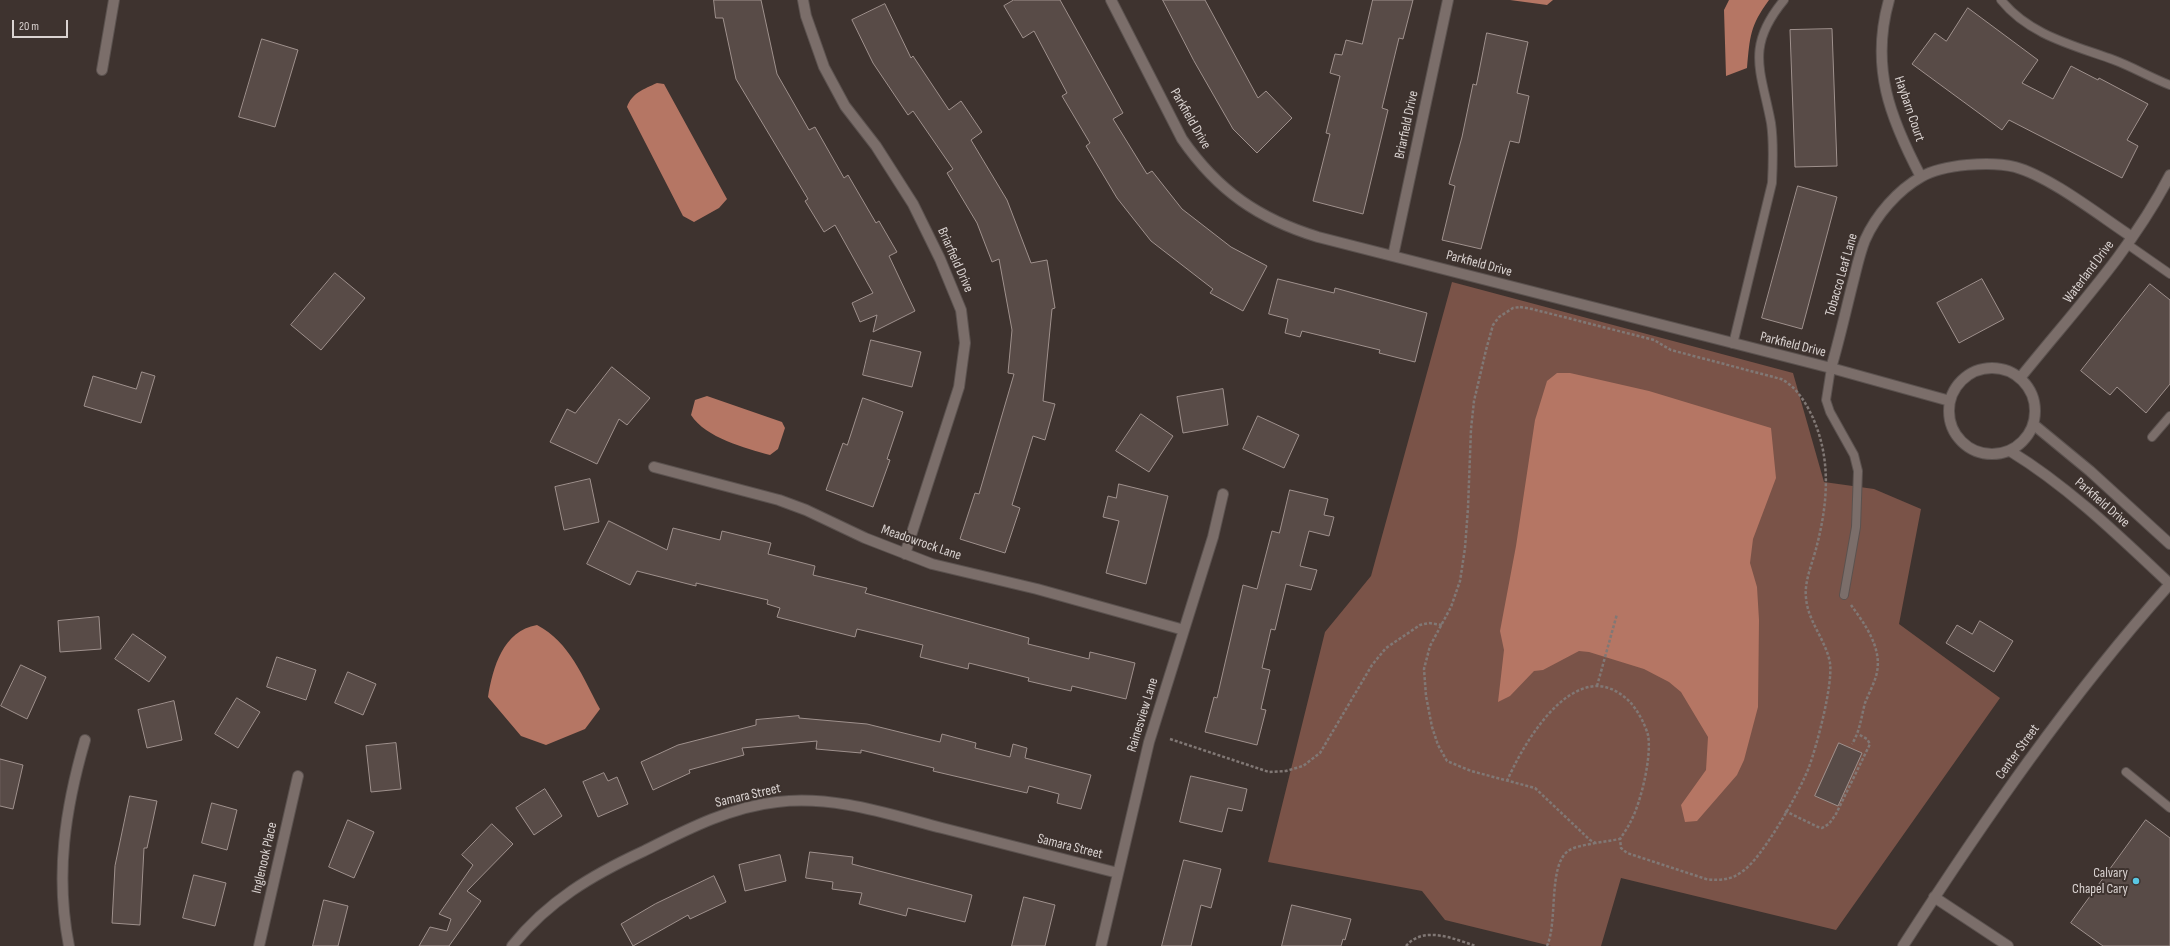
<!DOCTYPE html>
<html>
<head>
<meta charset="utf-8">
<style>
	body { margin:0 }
	#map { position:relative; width:2170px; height:946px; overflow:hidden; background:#3e332f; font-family:"Sofia Sans Condensed",sans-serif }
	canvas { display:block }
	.scale { position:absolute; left:12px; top:20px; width:56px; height:18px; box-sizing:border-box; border:2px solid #dad3d1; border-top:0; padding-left:5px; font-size:12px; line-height:14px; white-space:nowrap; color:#dad3d1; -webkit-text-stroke:3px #3e332f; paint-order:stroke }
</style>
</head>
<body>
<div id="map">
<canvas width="2170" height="946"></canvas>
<div class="scale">20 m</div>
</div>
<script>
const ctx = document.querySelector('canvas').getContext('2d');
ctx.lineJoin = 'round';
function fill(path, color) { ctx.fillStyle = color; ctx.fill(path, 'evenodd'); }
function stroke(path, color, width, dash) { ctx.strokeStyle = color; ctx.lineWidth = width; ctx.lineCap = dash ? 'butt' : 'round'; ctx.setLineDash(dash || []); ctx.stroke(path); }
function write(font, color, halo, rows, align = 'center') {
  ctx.font = font + ' "Sofia Sans Condensed",sans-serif'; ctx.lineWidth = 4; ctx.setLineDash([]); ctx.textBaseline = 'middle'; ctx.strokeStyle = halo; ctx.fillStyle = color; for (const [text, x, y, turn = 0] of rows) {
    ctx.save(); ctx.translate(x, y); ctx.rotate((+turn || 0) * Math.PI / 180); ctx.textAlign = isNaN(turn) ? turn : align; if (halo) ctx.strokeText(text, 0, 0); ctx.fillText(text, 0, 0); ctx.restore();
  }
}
fill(new Path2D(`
	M 1452,282 L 1793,373 L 1824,482 L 1874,489 L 1921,509 L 1899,624 L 2000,698 L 1836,930 L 1621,878 L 1601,946 L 1551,946 L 1445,920 L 1422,891 L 1268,862 L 1325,632 L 1371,576 Z`), '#7a5348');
fill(new Path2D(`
	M 1510,0 L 1553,0 L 1547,5 Z
	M 1729,0 L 1769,0 C 1750,26 1750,36 1747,68 L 1726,76 L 1724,10 Z
	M 657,83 L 664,84 L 727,199 L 719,208 L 694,222 L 683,216 L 627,107 C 632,93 644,89 657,83 Z
	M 1557,373 L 1570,373 L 1649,391 L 1771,428 L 1776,478 L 1753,539 L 1750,563 L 1757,587 L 1759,620 L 1758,707 L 1744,760 L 1737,775 L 1697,821 L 1685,822 L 1681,805 L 1706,770 L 1708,737 L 1681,692 L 1669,682 L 1644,669 L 1589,652 L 1579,651 L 1543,670 L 1534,671 L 1510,696 L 1498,702 L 1504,650 L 1500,631 L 1516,546 L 1535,420 L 1547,381 Z
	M 707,396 L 782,422 L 785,428 L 778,449 L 770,455 C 745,448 706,438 691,415 L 695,400 Z
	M 537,625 C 570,642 583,678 600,709 L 585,729 L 546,745 L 521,736 L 488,697 C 493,667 503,631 537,625 Z`), '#b57664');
const building = new Path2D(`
	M 714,0 L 761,0 L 777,74 L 809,130 L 815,127 L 844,178 L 848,175 L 876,223 L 879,221 L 897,252 L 889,256 L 915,311 L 873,332 L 877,315 L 860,322 L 852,303 L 873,293 L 835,225 L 824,232 L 805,201 L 808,199 L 736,79 L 723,18 L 716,18 Z
	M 1014,0 L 1060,0 L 1123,113 L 1113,119 L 1147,174 L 1152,171 L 1182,209 L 1231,247 L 1267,266 L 1243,311 L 1210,293 L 1213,289 L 1151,241 L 1117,198 L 1086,146 L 1090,143 L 1062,96 L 1067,93 L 1034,31 L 1023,38 L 1004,6 Z
	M 1163,0 L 1205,0 L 1258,98 L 1266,91 L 1292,118 L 1257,153 L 1233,129 L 1194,61 Z
	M 1373,0 L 1413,0 L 1403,39 L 1399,38 L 1382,108 L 1388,110 L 1363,214 L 1313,201 L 1330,134 L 1326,133 L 1340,76 L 1330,73 L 1335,54 L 1342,55 L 1346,40 L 1362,44 Z
	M 885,4 L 911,58 L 913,56 L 949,110 L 961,101 L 982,132 L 971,140 L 1007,200 L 1031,263 L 1047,260 L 1055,308 L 1052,309 L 1043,401 L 1055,404 L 1045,440 L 1033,436 L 1012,505 L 1020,508 L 1005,553 L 960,539 L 975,493 L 979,494 L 1014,374 L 1008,373 L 1012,330 L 999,259 L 992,262 L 977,223 L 947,173 L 953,169 L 913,111 L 908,115 L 873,63 L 852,20 Z
	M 1968,8 L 2038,60 L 2022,83 L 2053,99 L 2071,66 L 2098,80 L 2099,78 L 2148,104 L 2127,140 L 2138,146 L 2122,178 L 2009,120 L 2002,130 L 1912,64 L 1935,33 L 1946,41 Z
	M 1832,29 L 1837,166 L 1795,167 L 1790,30 Z
	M 1487,33 L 1528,42 L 1517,93 L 1529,96 L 1519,143 L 1510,141 L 1481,249 L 1442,240 L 1455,186 L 1449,184 L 1462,137 L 1473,84 L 1476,85 Z
	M 262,39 L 298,50 L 275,127 L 239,117 Z
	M 1798,186 L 1837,197 L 1802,329 L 1762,318 Z
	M 335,273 L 365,298 L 321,350 L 291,325 Z
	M 1278,279 L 1334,293 L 1335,288 L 1427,313 L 1415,362 L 1379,353 L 1380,350 L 1302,331 L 1300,337 L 1285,333 L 1288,319 L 1269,314 Z
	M 1982,279 L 2004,319 L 1959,343 L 1937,303 Z
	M 2150,284 L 2170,300 L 2170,384 L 2146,413 L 2117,387 L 2110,395 L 2081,371 Z
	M 871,340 L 921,352 L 912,387 L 863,375 Z
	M 612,367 L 650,398 L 627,425 L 619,419 L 597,464 L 550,442 L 567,409 L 575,413 Z
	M 142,372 L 155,376 L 141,423 L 84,406 L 93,376 L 136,389 Z
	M 1223,389 L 1228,425 L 1183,433 L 1177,397 Z
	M 863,398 L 903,412 L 887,459 L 890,460 L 873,507 L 826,490 L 843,443 L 847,445 Z
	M 1141,414 L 1173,436 L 1149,472 L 1116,451 Z
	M 1258,416 L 1299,435 L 1284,468 L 1243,449 Z
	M 590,479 L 599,522 L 564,530 L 555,487 Z
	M 1119,484 L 1168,496 L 1146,584 L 1106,573 L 1119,521 L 1103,517 L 1108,496 L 1116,498 Z
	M 1290,490 L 1328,499 L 1324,515 L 1334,517 L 1329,536 L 1309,531 L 1300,566 L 1317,570 L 1311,590 L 1286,584 L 1275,630 L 1271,629 L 1262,668 L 1270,670 L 1261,709 L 1266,710 L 1257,745 L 1205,732 L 1214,697 L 1217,698 L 1243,585 L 1257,589 L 1272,531 L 1279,533 Z
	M 609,521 L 667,550 L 673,528 L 720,540 L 722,531 L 771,543 L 768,554 L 815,566 L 813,575 L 867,588 L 865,593 L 1029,638 L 1028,644 L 1089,659 L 1090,652 L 1135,663 L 1126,699 L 1072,686 L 1071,691 L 1028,681 L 1029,678 L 969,663 L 968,669 L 920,657 L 923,645 L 857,629 L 855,637 L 777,617 L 780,608 L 767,604 L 768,600 L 696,583 L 696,586 L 637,571 L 630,585 L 587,564 Z
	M 99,617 L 101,649 L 60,652 L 58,621 Z
	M 1980,621 L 2013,641 L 1994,672 L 1946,643 L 1957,625 L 1972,634 Z
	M 133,634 L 166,657 L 149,682 L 115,659 Z
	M 277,657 L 316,670 L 306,700 L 267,687 Z
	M 21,665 L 46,677 L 27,719 L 1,706 Z
	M 348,672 L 376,684 L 363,715 L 335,703 Z
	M 237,698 L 260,712 L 238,748 L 215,734 Z
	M 174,701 L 182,740 L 147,748 L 138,710 Z
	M 799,716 L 799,718 L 867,724 L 940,742 L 942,734 L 976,743 L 975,748 L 1010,757 L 1013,744 L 1027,748 L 1025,758 L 1091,775 L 1081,809 L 1057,803 L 1059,794 L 1029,786 L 1027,793 L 933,771 L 934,768 L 861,750 L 861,753 L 816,749 L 817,741 L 742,748 L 744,755 L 689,770 L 690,773 L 653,790 L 641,762 L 678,745 L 756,725 L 756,720 Z
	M 396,743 L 401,789 L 371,792 L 366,746 Z
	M 1839,743 L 1862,753 L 1838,806 L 1815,796 Z
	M 0,759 L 23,765 L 13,809 L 0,806 Z
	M 604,773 L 608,781 L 617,777 L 628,804 L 598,817 L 583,782 Z
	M 1191,776 L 1247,789 L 1242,811 L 1228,808 L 1222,832 L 1180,822 Z
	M 545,789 L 562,816 L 534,835 L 516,808 Z
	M 130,796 L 157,801 L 147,848 L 144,848 L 140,925 L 112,923 L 115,866 Z
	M 212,803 L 237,810 L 227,850 L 202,843 Z
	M 348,820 L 374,832 L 354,878 L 329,867 Z
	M 2146,820 L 2170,838 L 2170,946 L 2103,946 L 2071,923 Z
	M 492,824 L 513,844 L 467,891 L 481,901 L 449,946 L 419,946 L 430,927 L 447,931 L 451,919 L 439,914 L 473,865 L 462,855 Z
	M 810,852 L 853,857 L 852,864 L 972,895 L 965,922 L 908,908 L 906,916 L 859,904 L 862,893 L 832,889 L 833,882 L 806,878 Z
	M 780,855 L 786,881 L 745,891 L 739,865 Z
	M 1184,860 L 1221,869 L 1211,908 L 1201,905 L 1191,946 L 1162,946 Z
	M 194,875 L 226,883 L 215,926 L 183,918 Z
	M 714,876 L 726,902 L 690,919 L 688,915 L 633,946 L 621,924 L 655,904 Z
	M 1024,897 L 1055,905 L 1045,946 L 1012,946 Z
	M 324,900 L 348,906 L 338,946 L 313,946 Z
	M 1292,905 L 1351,919 L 1345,940 L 1343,939 L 1341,946 L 1282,946 Z`);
fill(building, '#584b47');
stroke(building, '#9f918d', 1);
const lane = new Path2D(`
	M 2001,0 C 2029,35 2073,45 2114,60 C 2133,67 2151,78 2170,85
	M 2127,244 L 2170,274
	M 1733,344 L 1772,183 C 1773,163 1774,143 1771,123 C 1761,70 1745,47 1784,0
	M 1831,368 L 1826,400 L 1830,412 L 1854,455 L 1858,471 L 1856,527 L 1844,595
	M 2152,437 L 2170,416
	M 2126,772 L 2170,808`);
const street = new Path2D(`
	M 803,0 L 806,16 L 824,67 L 845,106 L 876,146 L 913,204 L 940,259 L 961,310 L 965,343 L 959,387 L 905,554
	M 1111,0 L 1182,139 C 1218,191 1259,219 1318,237 L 1831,368 L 1950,401
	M 1889,0 C 1870,67 1890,118 1921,177
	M 102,70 L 114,0
	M 1393,256 L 1448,0
	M 1831,368 C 1839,341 1845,314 1852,286 C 1856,271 1859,255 1865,240 C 1876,215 1898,190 1921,177 C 1943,164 1991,161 2015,167 C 2051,177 2100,216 2132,237
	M1949 411a43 43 0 1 1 86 0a43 43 0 1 1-86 0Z
	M 2020,378 C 2073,312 2131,251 2170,175
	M 2033,424 L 2090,471 L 2170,544
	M 2010,451 C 2069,487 2120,537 2170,584
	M 654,467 L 779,500 L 806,510 L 865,538 L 932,564 L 1037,589 L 1184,630
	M 1934,897 L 2008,946
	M 69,946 C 55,875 65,809 85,740
	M 259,946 L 298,776
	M 512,946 C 548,901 592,875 644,851 C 686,830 730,807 777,802 C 833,795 888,814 942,828 C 1000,843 1059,858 1118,873
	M 1101,946 L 1149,742 L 1213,537 L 1223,494`);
const secondary = new Path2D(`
	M 1903,946 C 1984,820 2070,696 2170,584`);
stroke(lane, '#5b524f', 10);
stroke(street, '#5b524f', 12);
stroke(secondary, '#5b524f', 12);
stroke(new Path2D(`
	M 1520,307 L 1532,309 L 1654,340 L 1671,350 L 1781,379 C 1796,386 1806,403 1813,418 C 1831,459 1828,502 1817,545 C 1813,562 1804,581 1806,598 C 1808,622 1826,640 1830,663 C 1833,685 1817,745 1809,767 C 1800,791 1763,857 1743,871 C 1731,880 1720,881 1706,879 L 1627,853 L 1621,848 L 1620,839 L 1596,843 L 1590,840 L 1535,788 L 1471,771 L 1447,761 L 1438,745 L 1432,727 L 1426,696 L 1424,669 L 1430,646 L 1451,607 L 1460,581 L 1465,548 L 1468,508 L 1471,429 L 1474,401 L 1486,350 L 1493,325 L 1499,317 L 1513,308 Z
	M 1851,605 C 1864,623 1882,647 1877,672 C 1875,682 1869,693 1865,703 C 1861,718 1860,731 1852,744
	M 1597,686 L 1617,614
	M 1170,739 L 1269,772 L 1286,771 L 1303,766 L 1320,753 L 1372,665 L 1386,648 L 1420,625 L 1429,623 L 1442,625
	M 1507,781 C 1521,749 1556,687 1597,686 C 1609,686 1621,693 1629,701 C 1637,709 1645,724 1648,735 C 1652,756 1641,802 1631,821 C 1628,827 1624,833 1620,839
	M 1785,811 L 1818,827 L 1822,828 L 1829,824 L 1836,814 L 1870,744 L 1867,739 L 1858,734
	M 1406,946 C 1424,925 1454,939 1476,946
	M 1547,946 C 1558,921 1548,866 1568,851 C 1575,846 1587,845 1595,843`), '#817875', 2.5, [3, 2]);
stroke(lane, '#7b6e6a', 8);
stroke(street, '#7b6e6a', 10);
stroke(secondary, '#7b6e6a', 10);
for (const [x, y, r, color] of [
	[2136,881,4,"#59c8e4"]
]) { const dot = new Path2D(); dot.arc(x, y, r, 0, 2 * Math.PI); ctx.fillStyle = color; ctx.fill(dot); stroke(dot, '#3e332f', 1.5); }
write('14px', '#dad3d1', '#3e332f', [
	["Haybarn Court",1909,109,71],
	["Parkfield Drive",1190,119,60],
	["Briarfield Drive",1407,125,-78],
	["Briarfield Drive",955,260,66],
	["Parkfield Drive",1479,264,15],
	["Waterland Drive",2089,272,-53],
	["Tobacco Leaf Lane",1842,275,-74],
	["Parkfield Drive",1793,345,14],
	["Parkfield Drive",2102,503,41],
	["Meadowrock Lane",921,543,19],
	["Rainesview Lane",1143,715,-73],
	["Center Street",2018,752,-54],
	["Samara Street",748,796,-13],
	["Samara Street",1070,847,14],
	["Inglenook Place",265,858,-77]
]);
write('14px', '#dad3d1', '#3e332f', [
	["Calvary",2128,873],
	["Chapel Cary",2128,889]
], 'right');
</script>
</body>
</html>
